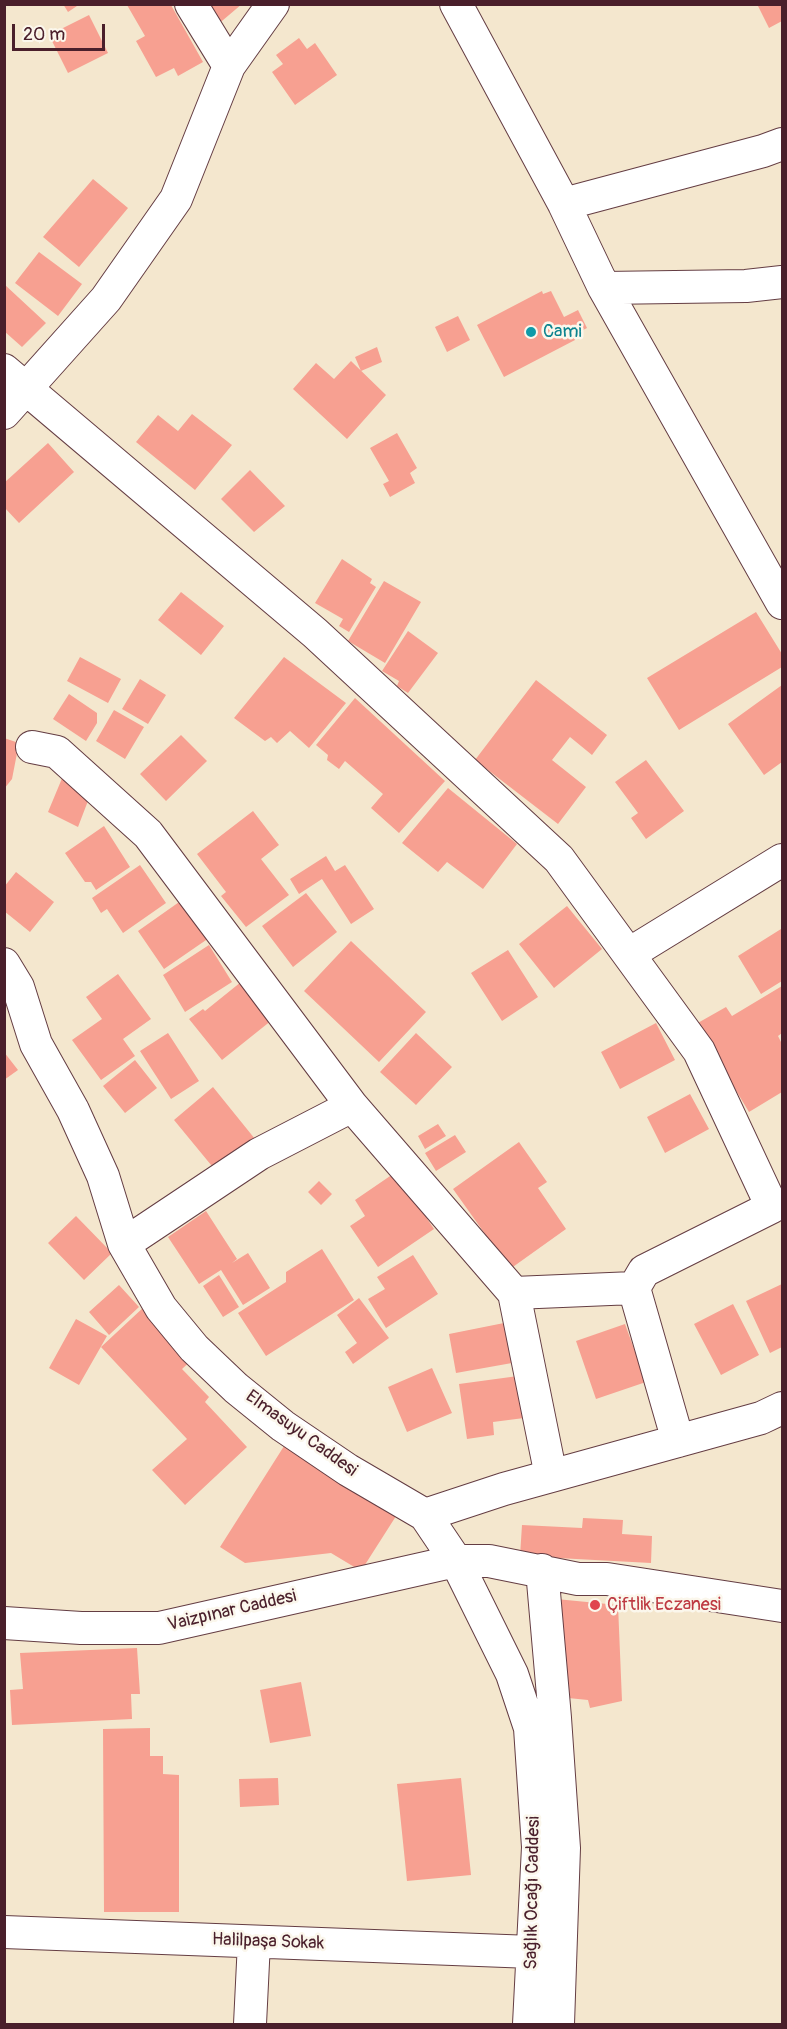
<!DOCTYPE html>
<html>
<head>
<meta charset="utf-8">
<style>
	body { margin:0 }
	#map { position:relative; width:787px; height:2029px; overflow:hidden; background:#f4e7ce; font-family:Pangolin,sans-serif }
	canvas { display:block }
	.frame { position:absolute; inset:0; border:6px solid #4a1f2b; pointer-events:none }
	.scale { position:absolute; left:12px; top:24px; width:93px; height:27px; box-sizing:border-box; border:3px solid #4a1f2b; border-top:0; padding-left:8px; font-size:18px; line-height:21px; white-space:nowrap; color:#4a1f2b; -webkit-text-stroke:4px #fbf7ec; paint-order:stroke }
</style>
</head>
<body>
<div id="map">
<canvas width="787" height="2029"></canvas>
<div class="frame"></div>
<div class="scale">20 m</div>
</div>
<script>
const ctx = document.querySelector('canvas').getContext('2d');
ctx.lineJoin = 'round';
function fill(path, color) { ctx.fillStyle = color; ctx.fill(path, 'evenodd'); }
function stroke(path, color, width, dash) { ctx.strokeStyle = color; ctx.lineWidth = width; ctx.lineCap = dash ? 'butt' : 'round'; ctx.setLineDash(dash || []); ctx.stroke(path); }
function write(font, color, halo, rows, align = 'center') {
  ctx.font = font + ' Pangolin,sans-serif'; ctx.lineWidth = 5; ctx.setLineDash([]); ctx.textBaseline = 'middle'; ctx.strokeStyle = halo; ctx.fillStyle = color; for (const [text, x, y, turn = 0] of rows) {
    ctx.save(); ctx.translate(x, y); ctx.rotate((+turn || 0) * Math.PI / 180); ctx.textAlign = isNaN(turn) ? turn : align; if (halo) ctx.strokeText(text, 0, 0); ctx.fillText(text, 0, 0); ctx.restore();
  }
}
fill(new Path2D(`
	M 63,4 L 80,4 L 68,12 Z
	M 201,4 L 242,4 L 216,26 Z
	M 757,4 L 782,4 L 782,21 L 769,28 Z
	M 127,5 L 171,5 L 203,62 L 178,76 L 174,68 L 156,77 L 136,41 L 145,36 Z
	M 89,15 L 108,53 L 68,73 L 49,35 Z
	M 299,38 L 307,49 L 315,43 L 337,75 L 295,105 L 272,72 L 283,64 L 276,55 Z
	M 93,179 L 128,208 L 79,267 L 43,237 Z
	M 39,252 L 82,284 L 58,316 L 15,283 Z
	M 4,284 L 46,323 L 22,347 L 4,331 Z
	M 542,291 L 543,294 L 551,291 L 564,317 L 578,310 L 587,328 L 573,335 L 575,340 L 504,377 L 477,325 Z
	M 458,316 L 470,340 L 447,352 L 435,327 Z
	M 377,347 L 382,362 L 361,371 L 355,357 Z
	M 351,361 L 386,395 L 347,439 L 293,389 L 316,363 L 334,379 Z
	M 192,414 L 232,445 L 195,490 L 136,442 L 158,415 L 178,431 Z
	M 397,433 L 417,468 L 410,473 L 415,483 L 390,497 L 383,484 L 389,481 L 370,448 Z
	M 48,443 L 74,472 L 19,523 L 4,507 L 4,483 Z
	M 250,470 L 285,506 L 254,532 L 221,499 Z
	M 342,559 L 372,579 L 370,583 L 376,587 L 349,632 L 339,626 L 343,619 L 315,603 Z
	M 384,581 L 421,602 L 385,663 L 348,641 Z
	M 181,592 L 224,626 L 201,655 L 158,620 Z
	M 756,612 L 782,654 L 782,667 L 679,730 L 647,678 Z
	M 408,631 L 438,653 L 408,693 L 397,686 L 399,681 L 382,671 Z
	M 80,657 L 121,679 L 108,703 L 67,681 Z
	M 284,657 L 346,703 L 309,748 L 290,731 L 277,743 L 271,737 L 265,741 L 234,718 Z
	M 140,679 L 166,695 L 148,724 L 122,709 Z
	M 536,680 L 607,735 L 592,755 L 570,737 L 552,760 L 586,787 L 558,824 L 475,760 Z
	M 782,685 L 782,762 L 764,775 L 728,724 Z
	M 69,694 L 97,713 L 97,723 L 86,741 L 53,719 Z
	M 355,698 L 445,781 L 399,833 L 371,808 L 383,794 L 345,761 L 339,769 L 327,760 L 328,755 L 316,745 Z
	M 114,710 L 144,727 L 125,759 L 96,741 Z
	M 181,735 L 207,761 L 166,801 L 140,774 Z
	M 4,738 L 19,743 L 12,779 L 4,789 Z
	M 646,760 L 684,811 L 646,839 L 631,818 L 638,813 L 615,782 Z
	M 63,776 L 91,793 L 78,827 L 48,812 Z
	M 448,788 L 517,844 L 483,889 L 447,862 L 438,872 L 402,843 Z
	M 253,811 L 279,845 L 261,859 L 289,895 L 246,927 L 221,896 L 226,892 L 197,854 Z
	M 104,826 L 130,867 L 96,890 L 91,882 L 85,882 L 65,853 Z
	M 326,856 L 335,871 L 345,865 L 374,909 L 351,924 L 322,879 L 299,894 L 290,879 Z
	M 140,865 L 166,903 L 123,933 L 107,909 L 101,913 L 92,898 Z
	M 16,872 L 54,902 L 30,932 L 4,911 L 4,887 Z
	M 306,893 L 337,932 L 293,967 L 262,926 Z
	M 182,900 L 209,938 L 164,969 L 138,931 Z
	M 567,906 L 602,949 L 554,988 L 519,944 Z
	M 781,929 L 782,981 L 761,994 L 738,956 Z
	M 351,941 L 426,1012 L 379,1062 L 304,991 Z
	M 209,945 L 232,982 L 185,1012 L 163,975 Z
	M 508,950 L 538,997 L 502,1021 L 471,973 Z
	M 118,974 L 151,1019 L 123,1039 L 135,1056 L 101,1080 L 72,1040 L 102,1019 L 86,997 Z
	M 241,982 L 272,1020 L 222,1060 L 189,1019 L 203,1009 L 205,1011 Z
	M 782,986 L 782,1033 L 778,1036 L 782,1044 L 782,1092 L 749,1112 L 696,1024 L 726,1007 L 732,1016 Z
	M 656,1023 L 675,1060 L 620,1089 L 601,1052 Z
	M 168,1033 L 199,1081 L 171,1099 L 140,1051 Z
	M 416,1033 L 452,1067 L 416,1105 L 380,1072 Z
	M 4,1052 L 18,1070 L 4,1080 Z
	M 135,1060 L 157,1088 L 125,1113 L 103,1086 Z
	M 213,1087 L 255,1139 L 216,1171 L 174,1120 Z
	M 690,1094 L 709,1129 L 665,1153 L 647,1117 Z
	M 438,1124 L 446,1136 L 425,1149 L 418,1136 Z
	M 455,1135 L 466,1152 L 436,1171 L 425,1153 Z
	M 519,1142 L 547,1182 L 538,1188 L 566,1229 L 510,1269 L 453,1189 Z
	M 396,1172 L 434,1229 L 378,1267 L 350,1226 L 365,1216 L 355,1200 Z
	M 319,1181 L 332,1194 L 321,1205 L 308,1192 Z
	M 206,1211 L 237,1259 L 232,1263 L 248,1253 L 270,1288 L 243,1305 L 221,1270 L 199,1284 L 168,1237 Z
	M 76,1216 L 112,1253 L 84,1280 L 48,1243 Z
	M 322,1249 L 354,1300 L 266,1356 L 238,1313 L 286,1282 L 286,1272 Z
	M 413,1255 L 438,1294 L 386,1328 L 368,1299 L 385,1289 L 377,1277 Z
	M 219,1275 L 239,1307 L 223,1317 L 203,1286 Z
	M 782,1284 L 782,1347 L 770,1353 L 746,1301 Z
	M 119,1285 L 139,1307 L 109,1335 L 89,1312 Z
	M 359,1298 L 389,1338 L 353,1364 L 345,1352 L 357,1343 L 337,1315 Z
	M 733,1304 L 759,1355 L 721,1375 L 694,1324 Z
	M 145,1306 L 194,1358 L 182,1369 L 209,1397 L 205,1402 L 247,1447 L 185,1505 L 152,1470 L 187,1439 L 101,1347 Z
	M 76,1319 L 107,1336 L 79,1385 L 49,1368 Z
	M 504,1323 L 512,1363 L 456,1373 L 449,1334 Z
	M 625,1324 L 646,1382 L 596,1399 L 576,1341 Z
	M 432,1368 L 452,1413 L 407,1432 L 388,1387 Z
	M 518,1376 L 524,1418 L 493,1422 L 494,1435 L 467,1439 L 459,1384 Z
	M 286,1443 L 398,1513 L 361,1571 L 331,1553 L 245,1563 L 220,1547 Z
	M 583,1518 L 623,1520 L 622,1534 L 652,1536 L 651,1563 L 520,1556 L 522,1525 L 582,1528 Z
	M 556,1599 L 618,1605 L 622,1701 L 590,1708 L 588,1700 L 558,1697 L 565,1638 L 552,1636 Z
	M 137,1648 L 140,1694 L 131,1694 L 132,1719 L 12,1725 L 10,1690 L 23,1689 L 20,1653 Z
	M 301,1682 L 311,1736 L 270,1743 L 260,1690 Z
	M 150,1728 L 150,1756 L 163,1756 L 163,1774 L 179,1775 L 179,1912 L 104,1912 L 103,1729 Z
	M 278,1778 L 279,1805 L 240,1807 L 239,1779 Z
	M 461,1778 L 471,1875 L 407,1881 L 397,1784 Z`), '#f7a091');
const minor = new Path2D(`
	M 191,4 L 229,66 L 273,4
	M 456,4 L 564,204 L 604,288 L 782,603
	M 564,204 L 763,151 L 782,144
	M 604,288 L 746,286 L 782,282
	M 4,370 L 315,633 L 559,859 L 699,1051 L 772,1207 L 644,1271 L 634,1288 L 678,1441
	M 4,413 L 106,299 L 176,199 L 229,66
	M 32,747 L 57,752 L 148,834 L 352,1106
	M 629,954 L 782,860
	M 4,964 L 18,987 L 36,1044 L 73,1110 L 103,1176 L 124,1244 L 161,1308 L 194,1348 L 236,1388 L 283,1426 L 348,1470 L 425,1515 L 456,1561 L 489,1561 L 578,1579 L 607,1579 L 782,1606
	M 124,1244 L 259,1154 L 352,1106 L 514,1293 L 551,1476
	M 514,1293 L 634,1288
	M 425,1515 L 504,1489 L 761,1418 L 782,1408
	M 542,1570 L 555,1718 L 564,1848 L 558,2024
	M 4,1623 L 81,1628 L 159,1628 L 456,1561 L 512,1674 L 530,1728 L 538,1847 L 529,2024
	M 4,1932 L 532,1952
	M 250,2024 L 254,1942`);
stroke(minor, '#643d43', 34);
stroke(minor, '#fff', 32);
for (const [x, y, r, color] of [
	[531,332,6,"#0f9aa8"],
	[595,1605,6,"#e0444e"]
]) { const dot = new Path2D(); dot.arc(x, y, r, 0, 2 * Math.PI); ctx.fillStyle = color; ctx.fill(dot); stroke(dot, '#fbf7ec', 2); }
write('18px', '#0d838f', '#fbf7ec', [
	["Cami",543,332]
], 'left');
write('18px', '#4a1f2b', '#fbf7ec', [
	["Elmasuyu Caddesi",301,1434,36],
	["Vaizpınar Caddesi",232,1611,-13],
	["Sağlık Ocağı Caddesi",533,1893,-89],
	["Halilpaşa Sokak",268,1942,2]
]);
write('18px', '#be3a42', '#fbf7ec', [
	["Çiftlik Eczanesi",607,1605]
], 'left');
</script>
</body>
</html>
